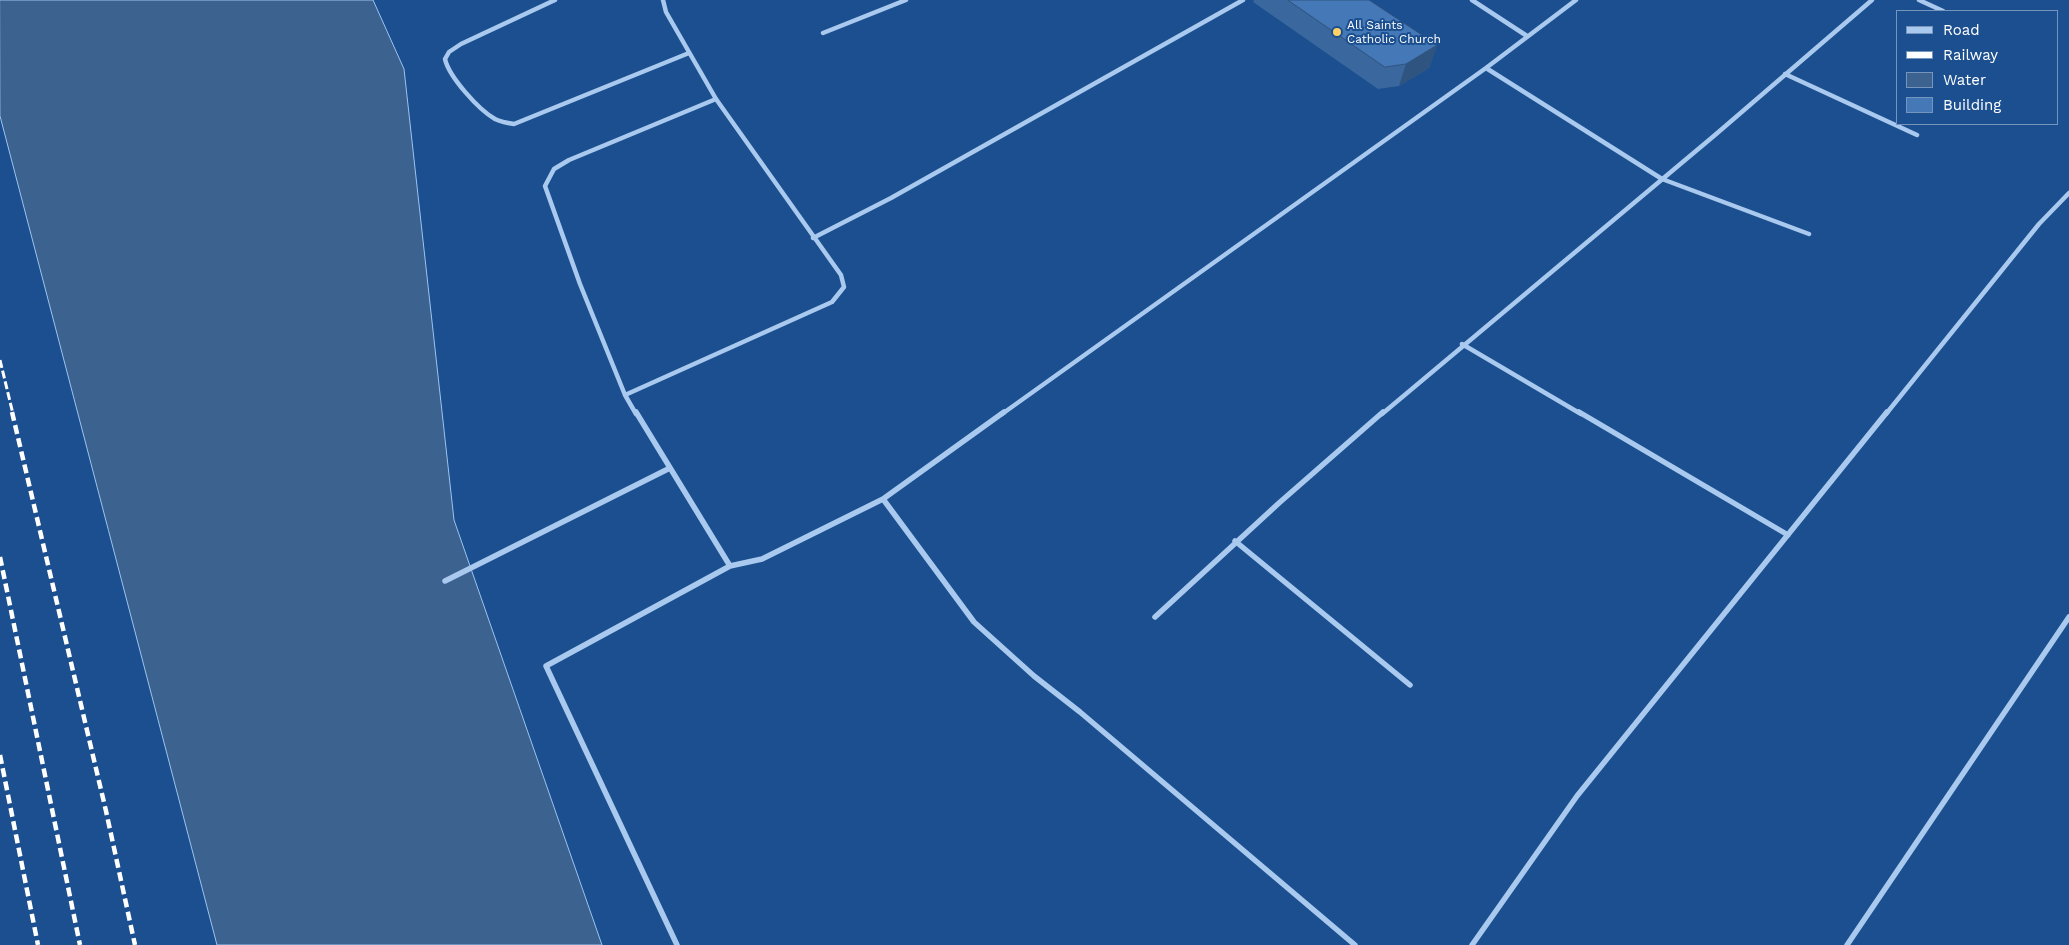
<!DOCTYPE html>
<html>
<head>
<meta charset="utf-8">
<style>
	body { margin:0 }
	#map { position:relative; width:2069px; height:945px; overflow:hidden; background:#1b4f8f; font-family:"Work Sans",sans-serif }
	canvas { display:block }
	.legend { position:absolute; left:1896px; top:10px; width:162px; height:115px; box-sizing:border-box; background:#1b4f8f; border:1px solid #7695bc; margin:0; padding:6px 9px; list-style:none; font-size:15px; color:#fff }
	.legend li { display:flex; align-items:center; gap:10px; height:25px }
	.legend b { width:25px; border:1px solid #7695bc }
</style>
</head>
<body>
<div id="map">
<canvas width="2069" height="945"></canvas>
<ul class="legend">
<li><b style="height:6px;background:#a9c9ee"></b>Road</li>
<li><b style="height:6px;background:#fff"></b>Railway</li>
<li><b style="height:14px;background:#3c6290"></b>Water</li>
<li><b style="height:14px;background:#4478b7"></b>Building</li>
</ul>
</div>
<script>
const ctx = document.querySelector('canvas').getContext('2d');
ctx.lineJoin = 'round';
function fill(path, color) { ctx.fillStyle = color; ctx.fill(path, 'evenodd'); }
function stroke(path, color, width, dash) { ctx.strokeStyle = color; ctx.lineWidth = width; ctx.lineCap = dash ? 'butt' : 'round'; ctx.setLineDash(dash || []); ctx.stroke(path); }
function write(font, color, halo, rows, align = 'center') {
  ctx.font = font + ' "Work Sans",sans-serif'; ctx.lineWidth = 4; ctx.setLineDash([]); ctx.textBaseline = 'middle'; ctx.strokeStyle = halo; ctx.fillStyle = color; for (const [text, x, y, turn = 0] of rows) {
    ctx.save(); ctx.translate(x, y); ctx.rotate((+turn || 0) * Math.PI / 180); ctx.textAlign = isNaN(turn) ? turn : align; if (halo) ctx.strokeText(text, 0, 0); ctx.fillText(text, 0, 0); ctx.restore();
  }
}
const water = new Path2D(`
	M 0,0 L 373,0 L 404,69 L 454,520 L 602,945 L 217,945 L 0,116 Z`);
fill(water, '#3c6290');
stroke(water, '#9cc4f0', 1);
stroke(new Path2D(`
	M 555,0 L 461,44 L 449,52 L 445,59 C 449,77 479,110 495,119 C 501,122 507,123 514,124 L 689,53
	M 1472,0 L 1527,36
	M 1919,0 L 1943,11
	M 823,33 L 906,0
	M 1486,68 L 1662,179 L 1809,234
	M 1785,74 L 1917,135
	M 813,238 L 891,198 L 1243,0
	M 1462,344 L 1581,414
	M 625,395 L 832,302 L 844,287 L 841,275 L 716,99 L 666,12 L 663,0
	M 636,414 L 625,395 L 580,284 L 545,186 L 554,169 L 569,160 L 716,99
	M 1002,414 L 1486,68 L 1576,0
	M 1382,414 L 1715,135 L 1872,0
	M 1886,414 L 2039,224 L 2069,193`), '#a9c9ee', 4.5);
stroke(new Path2D(`
	M 636,412 L 730,566
	M 1579,412 L 1788,535
	M 883,499 L 974,622 L 1034,676 L 1080,712 L 1355,945
	M 1235,541 L 1410,685
	M 445,581 L 670,468
	M 1155,617 L 1279,503 L 1383,412
	M 677,945 L 546,666 L 730,566 L 762,559 L 883,499 L 1004,412
	M 1472,945 L 1577,796 L 1887,412
	M 1847,945 L 2069,617`), '#a9c9ee', 5.5);
stroke(new Path2D(`
	M 0,360 L 13,414`), '#fff', 3, [8, 3]);
stroke(new Path2D(`
	M 12,412 L 106,811 L 135,945
	M 0,557 L 80,945
	M 0,755 L 38,945`), '#fff', 4.5, [9, 4.5]);
fill(new Path2D(`
	M 1254,0 L 1369,0 L 1437,45 L 1429,68 L 1399,86 L 1378,89 L 1253,2 Z`), '#3a679d');
fill(new Path2D(`
	M 1437,45 L 1429,68 L 1399,86 L 1406,64 Z`), '#305480');
const building = new Path2D(`
	M 1288,0 L 1369,0 L 1437,45 L 1406,64 L 1385,67 Z`);
fill(building, '#4478b7');
stroke(building, '#305480', 1);
for (const [x, y, r, color] of [
	[1337,32,5,"#ffd166"]
]) { const dot = new Path2D(); dot.arc(x, y, r, 0, 2 * Math.PI); ctx.fillStyle = color; ctx.fill(dot); stroke(dot, '#1b4f8f', 2); }
write('12px', '#fff', '#1b4f8f', [
	["All Saints",1347,25],
	["Catholic Church",1347,39]
], 'left');
</script>
</body>
</html>
